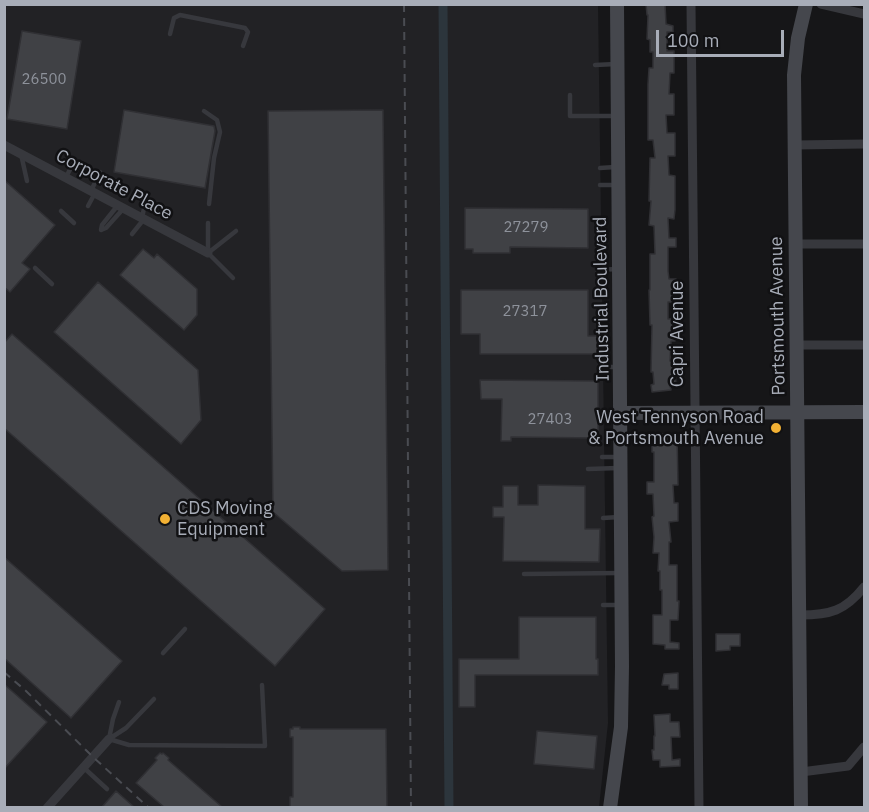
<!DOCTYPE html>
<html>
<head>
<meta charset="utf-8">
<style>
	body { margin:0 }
	#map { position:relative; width:869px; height:812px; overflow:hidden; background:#161618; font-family:"IBM Plex Sans",sans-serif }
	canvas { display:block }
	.frame { position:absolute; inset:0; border:6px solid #a8adb8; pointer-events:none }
	.scale { position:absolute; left:656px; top:30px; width:128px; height:27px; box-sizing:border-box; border:3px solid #a8adb8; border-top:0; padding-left:8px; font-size:18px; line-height:21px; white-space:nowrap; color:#a8adb8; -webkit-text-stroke:4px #111113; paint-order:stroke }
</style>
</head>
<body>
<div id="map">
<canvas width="869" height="812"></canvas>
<div class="frame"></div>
<div class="scale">100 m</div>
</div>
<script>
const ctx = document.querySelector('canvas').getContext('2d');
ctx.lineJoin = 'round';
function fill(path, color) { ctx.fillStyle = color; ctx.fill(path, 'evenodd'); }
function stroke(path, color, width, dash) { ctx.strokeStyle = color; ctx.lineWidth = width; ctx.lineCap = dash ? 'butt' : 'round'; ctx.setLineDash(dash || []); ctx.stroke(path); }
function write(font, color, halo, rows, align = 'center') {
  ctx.font = font + ' "IBM Plex Sans",sans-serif'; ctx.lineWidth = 5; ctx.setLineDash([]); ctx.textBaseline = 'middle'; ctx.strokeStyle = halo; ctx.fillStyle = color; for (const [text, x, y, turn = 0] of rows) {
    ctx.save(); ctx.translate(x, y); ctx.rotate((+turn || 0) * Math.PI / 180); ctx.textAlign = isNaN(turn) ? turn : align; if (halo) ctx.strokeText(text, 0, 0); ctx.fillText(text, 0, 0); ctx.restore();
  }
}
fill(new Path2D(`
	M 5,5 L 598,5 L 608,723 L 599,807 L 5,808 Z`), '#222225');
stroke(new Path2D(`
	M 443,4 L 449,808`), '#2c353c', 9);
const building = new Path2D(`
	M 646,4 L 665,4 L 666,24 L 673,26 L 673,32 L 667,32 L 667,51 L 674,51 L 674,73 L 670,73 L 669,94 L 674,94 L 674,115 L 666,115 L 667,133 L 675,133 L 675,156 L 668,156 L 669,175 L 675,176 L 675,210 L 674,219 L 668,218 L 669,238 L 676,238 L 676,247 L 668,247 L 668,271 L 669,279 L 676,279 L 676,302 L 668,302 L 668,319 L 673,319 L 673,333 L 675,333 L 675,341 L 671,341 L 670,361 L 676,361 L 677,371 L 675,371 L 676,384 L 670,385 L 671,390 L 652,392 L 651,385 L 654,384 L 653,372 L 651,372 L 652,325 L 650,325 L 649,290 L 650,290 L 650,254 L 655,254 L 654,226 L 649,225 L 651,201 L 649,201 L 650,158 L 655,158 L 653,140 L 648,140 L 648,84 L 649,68 L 653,68 L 653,52 L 650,52 L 650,40 L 647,39 L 648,15 L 647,15 Z
	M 22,31 L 81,41 L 67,129 L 7,119 Z
	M 124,110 L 214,126 L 215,131 L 205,188 L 114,172 Z
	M 383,110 L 388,570 L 342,571 L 273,512 L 268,111 Z
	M 4,180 L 55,225 L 22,263 L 30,269 L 10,292 L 4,287 Z
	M 465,208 L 588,209 L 588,248 L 510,247 L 510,253 L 473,253 L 473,249 L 465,249 Z
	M 143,249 L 154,258 L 157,254 L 197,289 L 197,315 L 184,330 L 120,275 Z
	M 98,282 L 198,370 L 201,420 L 181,444 L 54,332 Z
	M 461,290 L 588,290 L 588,336 L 597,336 L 597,354 L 480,354 L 480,334 L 461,334 Z
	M 12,334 L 325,609 L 275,666 L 4,428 L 4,343 Z
	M 480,380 L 598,381 L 598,438 L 511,437 L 511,441 L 501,441 L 502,399 L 481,399 Z
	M 660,434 L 677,434 L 678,485 L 673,485 L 674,503 L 678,503 L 678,521 L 669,522 L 671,542 L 669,542 L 669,565 L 677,565 L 677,601 L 679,601 L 678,620 L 670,620 L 670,642 L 679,643 L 679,649 L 665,649 L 665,645 L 653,644 L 653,615 L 662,615 L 662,590 L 660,590 L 660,571 L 658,571 L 659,553 L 653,553 L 654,537 L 652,517 L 654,516 L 653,494 L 647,494 L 647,482 L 654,482 L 654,452 L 652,452 L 652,438 L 660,439 Z
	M 538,485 L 585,486 L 585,529 L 600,529 L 599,562 L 503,561 L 504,517 L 493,517 L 493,507 L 503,507 L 503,486 L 518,486 L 518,505 L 538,505 Z
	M 4,557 L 122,661 L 71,718 L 4,658 Z
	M 519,617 L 596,617 L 596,659 L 598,659 L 598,675 L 475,675 L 475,707 L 459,707 L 459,659 L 519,659 Z
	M 716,634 L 740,634 L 740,646 L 730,646 L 730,650 L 716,651 Z
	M 678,673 L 678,689 L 669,689 L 669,685 L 662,685 L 664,674 Z
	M 4,684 L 47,722 L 4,769 Z
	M 670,714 L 670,722 L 679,722 L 680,737 L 671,737 L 672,760 L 680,759 L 680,766 L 660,767 L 660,760 L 653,760 L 652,750 L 654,750 L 654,736 L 655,736 L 654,715 Z
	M 293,727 L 300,727 L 300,729 L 386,729 L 387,807 L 290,807 L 290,797 L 293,797 L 293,737 L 290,737 L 290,729 L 293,729 Z
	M 537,731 L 597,736 L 594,769 L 534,764 Z
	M 160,753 L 162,754 L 163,753 L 169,758 L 168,760 L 222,807 L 164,807 L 136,783 L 157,760 L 155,758 Z
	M 116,791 L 134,807 L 102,807 Z`);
fill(building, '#404145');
stroke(building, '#303034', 1.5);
stroke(new Path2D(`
	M 170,34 L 174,18 L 180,15 L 245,28 L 248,32 L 243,46
	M 595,65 L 616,64
	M 570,95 L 570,116 L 614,116
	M 204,111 L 217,120 L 220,132 L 214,158 L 209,204
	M 21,154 L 27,181
	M 600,168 L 615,167
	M 66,177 L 75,160
	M 600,185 L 618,185
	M 91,191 L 100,172
	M 88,206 L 95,193
	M 61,211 L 74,223
	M 142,218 L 147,194
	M 208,223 L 208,253 L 233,278
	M 101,230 L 106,228 L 124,208
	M 101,230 L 102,225 L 118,205
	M 132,234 L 144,219
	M 208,253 L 236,231
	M 35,268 L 52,284
	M 597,270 L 618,269
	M 602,367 L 617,367
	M 602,457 L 618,457
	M 588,469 L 618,468
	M 603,518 L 619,517
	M 524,574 L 620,573
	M 603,605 L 619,605
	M 163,653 L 185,629
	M 109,739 L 129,745 L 265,746 L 262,685
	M 109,739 L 126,728 L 154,699
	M 109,739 L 113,719 L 119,702
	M 83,767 L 107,789`), '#37383d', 4.5);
stroke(new Path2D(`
	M 691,4 L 699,808
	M 821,4 L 864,14
	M 4,145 L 208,253
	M 795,145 L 864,144
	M 795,244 L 864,244
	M 797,345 L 864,345
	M 800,615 C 830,615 845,611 864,587
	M 801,772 L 848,766 L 864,747
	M 47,808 L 109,739`), '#37383d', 9);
stroke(new Path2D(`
	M 621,413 L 864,412
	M 610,808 L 621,727 L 622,666 L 617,4
	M 801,808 L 794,75 L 798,38 L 806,4`), '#45474d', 14);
stroke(new Path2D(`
	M 404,4 L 411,808
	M 4,672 L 26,691 L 93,757 L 149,808`), '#4a4c52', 2, [8, 6]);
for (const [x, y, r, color] of [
	[776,428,6,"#f2b134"],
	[165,519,6,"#f2b134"]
]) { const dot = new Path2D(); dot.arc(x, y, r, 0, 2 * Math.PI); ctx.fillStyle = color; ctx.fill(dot); stroke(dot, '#111113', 2); }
write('15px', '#8e929b', null, [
	["26500",44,80],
	["27279",526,228],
	["27317",525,312],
	["27403",550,420]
]);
write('18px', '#a8adb8', '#111113', [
	["Corporate Place",114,185,28],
	["Industrial Boulevard",602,299,-91],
	["Portsmouth Avenue",778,316,-91],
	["Capri Avenue",678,334,-90]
]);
write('18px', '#a8adb8', '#111113', [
	["West Tennyson Road",764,418],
	["& Portsmouth Avenue",764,439],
	["CDS Moving",177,509,"left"],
	["Equipment",177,530,"left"]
], 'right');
</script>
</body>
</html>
